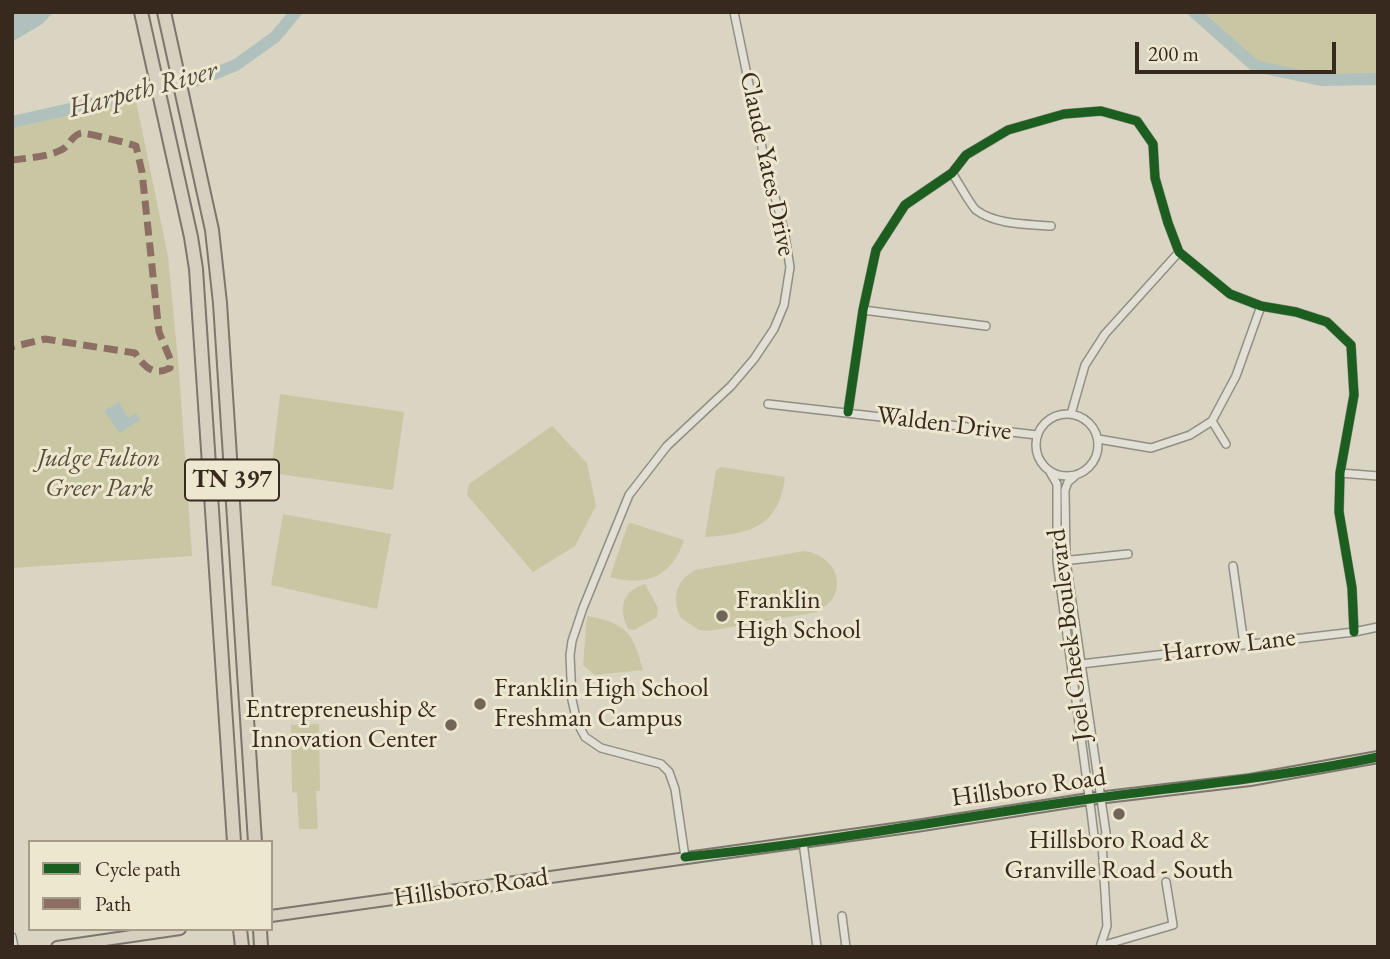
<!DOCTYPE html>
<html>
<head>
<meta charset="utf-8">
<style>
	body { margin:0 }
	#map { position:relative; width:1390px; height:959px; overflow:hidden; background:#dad4c2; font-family:"EB Garamond",serif }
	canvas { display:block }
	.frame { position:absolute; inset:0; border:14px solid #37291d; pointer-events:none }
	.legend { position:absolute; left:28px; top:840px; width:245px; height:91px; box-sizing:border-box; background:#eee7d0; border:2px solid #a59b88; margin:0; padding:9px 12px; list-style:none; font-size:21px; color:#37291d }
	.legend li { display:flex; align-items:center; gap:14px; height:35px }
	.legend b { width:35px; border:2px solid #a59b88 }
	.scale { position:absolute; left:1135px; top:42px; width:201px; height:32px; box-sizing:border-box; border:4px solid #37291d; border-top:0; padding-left:9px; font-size:21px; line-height:24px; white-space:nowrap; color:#37291d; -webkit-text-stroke:5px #eee7d0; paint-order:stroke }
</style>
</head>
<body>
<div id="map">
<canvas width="1390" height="959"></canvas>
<div class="frame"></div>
<ul class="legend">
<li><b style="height:9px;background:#1b5e20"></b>Cycle path</li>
<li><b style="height:9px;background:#8d6e63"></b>Path</li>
</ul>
<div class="scale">200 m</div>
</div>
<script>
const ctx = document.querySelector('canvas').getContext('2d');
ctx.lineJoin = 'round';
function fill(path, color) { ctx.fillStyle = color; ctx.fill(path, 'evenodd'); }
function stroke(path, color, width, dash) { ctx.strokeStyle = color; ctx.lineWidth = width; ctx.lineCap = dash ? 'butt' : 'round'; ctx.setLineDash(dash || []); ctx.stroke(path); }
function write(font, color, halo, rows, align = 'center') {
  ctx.font = font + ' "EB Garamond",serif'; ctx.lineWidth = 6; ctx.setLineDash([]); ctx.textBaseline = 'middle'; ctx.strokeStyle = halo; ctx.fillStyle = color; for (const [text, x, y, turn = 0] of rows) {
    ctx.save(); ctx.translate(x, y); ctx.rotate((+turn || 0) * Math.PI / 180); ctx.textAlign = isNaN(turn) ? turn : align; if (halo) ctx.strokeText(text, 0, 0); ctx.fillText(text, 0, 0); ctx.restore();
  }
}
fill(new Path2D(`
	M 1194,12 L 1378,12 L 1378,79 L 1321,80 L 1255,66 Z
	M 136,101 L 168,256 L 179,371 L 192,556 L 12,568 L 12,122 Z
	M 280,394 L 404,412 L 393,490 L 271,473 Z
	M 552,426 L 587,463 L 596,506 L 575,546 L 533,572 L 467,495 L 469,484 Z
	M 721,467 L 785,477 C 779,528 749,534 705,537 L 716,470 Z
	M 283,514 L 391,534 L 377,609 L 271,585 Z
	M 631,523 L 684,540 C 672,577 646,587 610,577 L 628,524 Z
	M 804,551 C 825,553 845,573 834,596 C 831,603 823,607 817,612 L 709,631 L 699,630 L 681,618 C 671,598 676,581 695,570 Z
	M 645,584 L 658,608 L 657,617 L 634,630 L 628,629 C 618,608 622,591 645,584 Z
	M 587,616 C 627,623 633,633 643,670 L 595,675 L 583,665 Z
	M 319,724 L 320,791 L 316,791 L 318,829 L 299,829 L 297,793 L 292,792 L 291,725 Z`), '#c9c7a3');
fill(new Path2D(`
	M 12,12 L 54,12 L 42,24 L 12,42 Z
	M 119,402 L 128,418 L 136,413 L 140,420 L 120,433 L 104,411 Z`), '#afc0bd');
stroke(new Path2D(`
	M 1194,12 L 1255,66 L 1321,80 L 1378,79
	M 12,122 L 199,80 L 236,65 L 275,37 L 296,12`), '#afc0bd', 12);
const street = new Path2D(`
	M 952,173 C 957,180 971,206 976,210 C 996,225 1027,224 1051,226
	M 863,310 L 986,326
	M 768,404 L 1037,435
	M 848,412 L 863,310 L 876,250 L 905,205 L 952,173 L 966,155 L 1008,130 L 1064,114 L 1101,111 L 1137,121 L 1153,144 L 1155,178 L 1168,223 L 1179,252 L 1230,294 L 1261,306 L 1296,312 L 1327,322 L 1351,345 L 1354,395 L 1340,473 L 1339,512 L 1352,588 L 1354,632
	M1036 445a31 31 0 1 1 62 0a31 31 0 1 1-62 0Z
	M 1071,414 L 1085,365 L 1105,334 L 1179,252
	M 1212,421 L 1226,444
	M 1098,439 L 1151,448 L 1190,435 L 1212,421 L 1236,376 L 1261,306
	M 1050,472 L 1057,484 L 1057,561 L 1091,811 L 1094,836 L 1102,843
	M 1340,473 L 1378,476
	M 1076,475 L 1068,482 L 1065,490 L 1066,561 L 1106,833 L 1102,843 L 1107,926 L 1100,947
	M 1062,561 L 1128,554
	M 1233,566 L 1244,644
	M 1081,664 L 1354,632 L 1378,627
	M 803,842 L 817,947
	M 685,857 L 675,789 L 669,772 L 661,764 L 601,748 L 585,737 L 577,722 L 572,700 L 570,655 L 572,641 L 583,608 L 629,495 L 667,446 L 731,386 L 754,359 L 774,329 L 784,305 L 790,267 L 784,230 L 764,157 L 734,12
	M 842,916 L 846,947
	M 12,937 L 14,947
	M 1101,946 L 1173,925 L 1166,882`);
const primary = new Path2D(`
	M 271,916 L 916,826 L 1089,799 L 1250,780 L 1378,757
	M 57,947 L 180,929`);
const highway = new Path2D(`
	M 141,12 L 191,237 L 196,269 L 234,842
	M 164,12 L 212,230 L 220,303 L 255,842
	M 240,929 L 242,947
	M 260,929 L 261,947`);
stroke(street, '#928e82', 10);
stroke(primary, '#7c766c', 14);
stroke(highway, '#7c766c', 16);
stroke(street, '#e2e0d6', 7);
stroke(primary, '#d7d0c1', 10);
stroke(highway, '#d7d0c1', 12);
stroke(new Path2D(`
	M 12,160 C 27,158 48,157 61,150 C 70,146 72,134 82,133 C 86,133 133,144 136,146 L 142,172 L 159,332 L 171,361 L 170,368 C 153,377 144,366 135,353 L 45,339 L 12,347`), '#8d6e63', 7, [14, 7]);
stroke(new Path2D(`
	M 848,412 L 863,310 L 876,250 L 905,205 L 952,173 L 966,155 L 1008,130 L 1064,114 L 1101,111 L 1137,121 L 1153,144 L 1155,178 L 1168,223 L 1179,252 L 1230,294 L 1261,306 L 1296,312 L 1327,322 L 1351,345 L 1354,395 L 1340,473 L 1339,512 L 1352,588 L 1354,632
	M 685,857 C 821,843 955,818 1089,799 C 1186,786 1282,777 1378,757`), '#1b5e20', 9);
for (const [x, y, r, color] of [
	[722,616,7,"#706557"],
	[480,704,7,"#706557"],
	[451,725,7,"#706557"],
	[1119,814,7,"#706557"]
]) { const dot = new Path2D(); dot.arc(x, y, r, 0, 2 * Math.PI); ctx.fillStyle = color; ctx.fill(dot); stroke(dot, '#eee7d0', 2.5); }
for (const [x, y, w] of [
	[232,480,94]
]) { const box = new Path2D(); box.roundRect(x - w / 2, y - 20.5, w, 41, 5); ctx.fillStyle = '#eee7d0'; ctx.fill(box); stroke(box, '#37291d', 2); }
write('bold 24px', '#37291d', null, [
	["TN 397",232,480]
]);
write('26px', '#37291d', '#eee7d0', [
	["Claude Yates Drive",767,164,78],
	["Walden Drive",944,424,7],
	["Joel Cheek Boulevard",1070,635,-97],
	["Harrow Lane",1229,646,-7],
	["Hillsboro Road",1029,788,-8],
	["Hillsboro Road",471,888,-8]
]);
write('italic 26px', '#584e38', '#eee7d0', [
	["Judge Fulton",99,459],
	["Greer Park",99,489]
]);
write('26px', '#37291d', '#eee7d0', [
	["Franklin",736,601],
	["High School",736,631],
	["Franklin High School",494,689],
	["Freshman Campus",494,719],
	["Entrepreneuship &",437,710,"right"],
	["Innovation Center",437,740,"right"],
	["Hillsboro Road &",1119,841,"center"],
	["Granville Road - South",1119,871,"center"]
], 'left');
write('italic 28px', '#504c44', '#eee7d0', [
	["Harpeth River",143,90,-15]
]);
</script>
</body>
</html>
